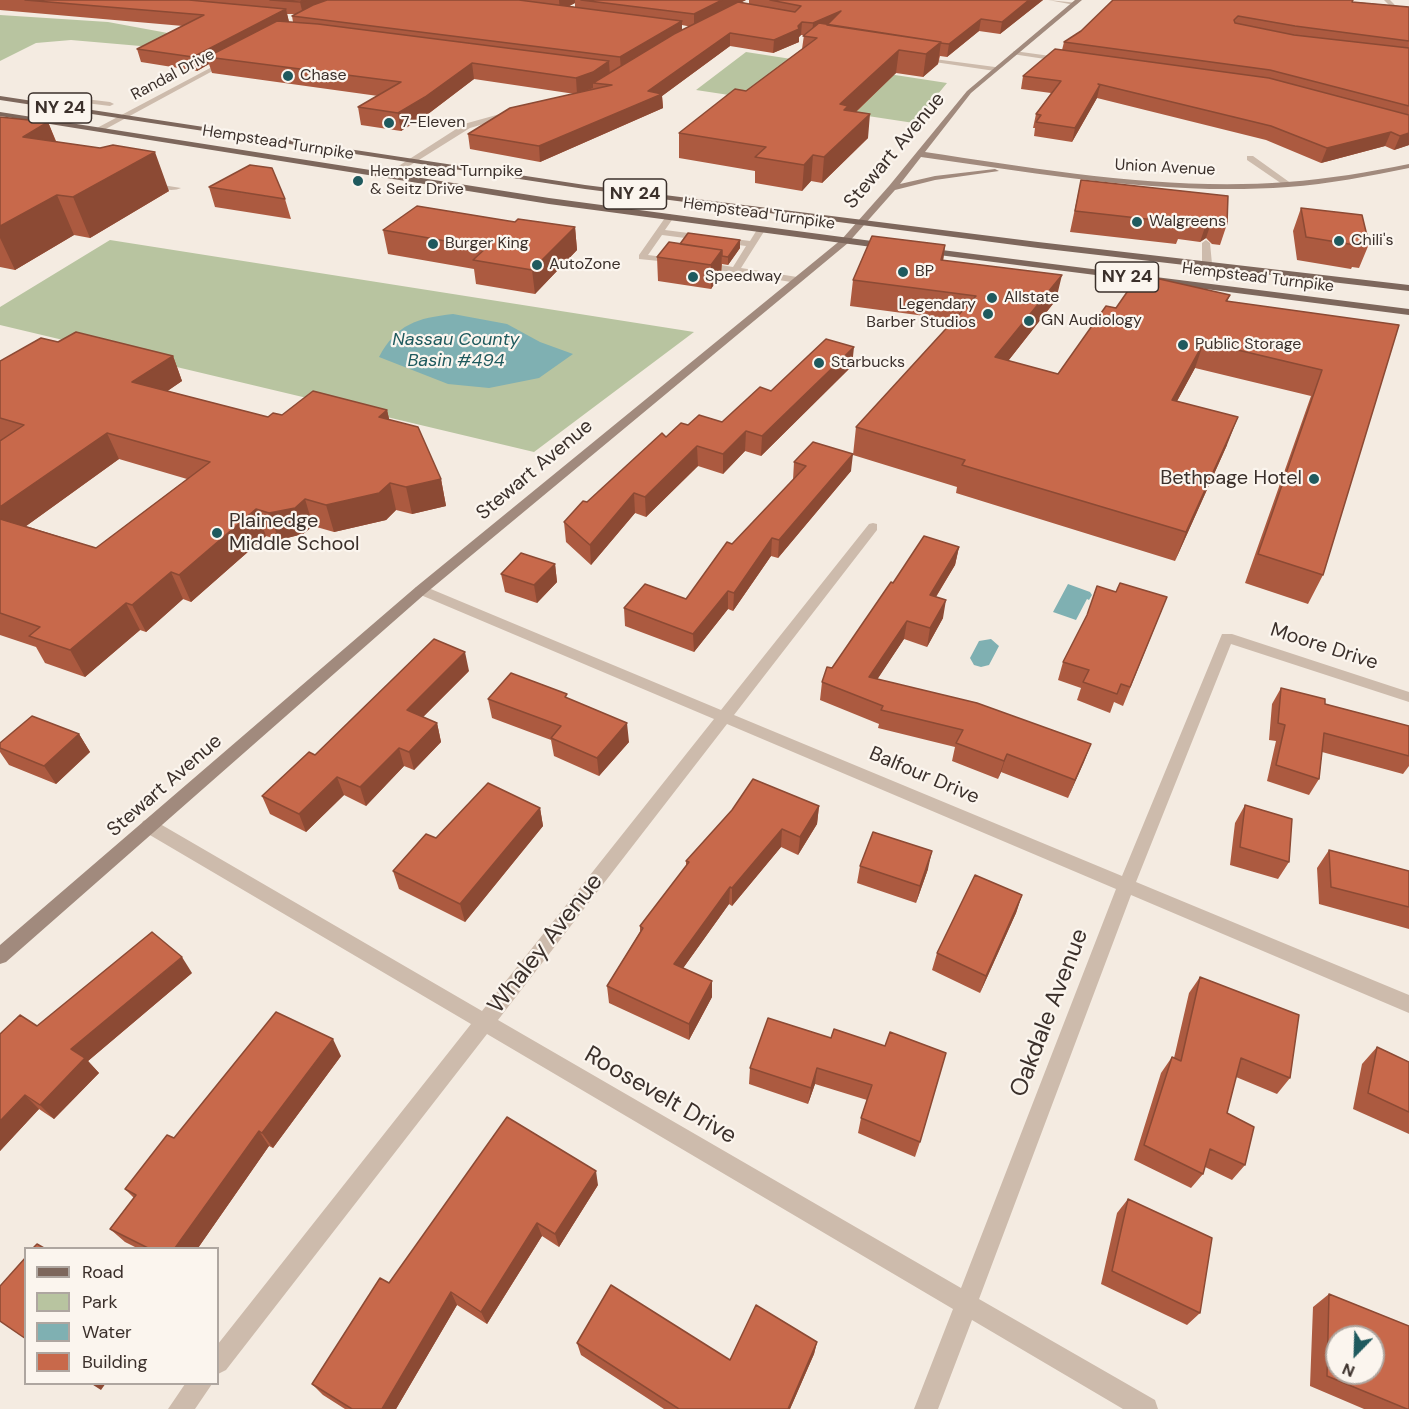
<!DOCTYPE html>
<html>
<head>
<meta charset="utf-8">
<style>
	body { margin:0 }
	#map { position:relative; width:1409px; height:1409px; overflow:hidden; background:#f4ebe1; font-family:"DM Sans",sans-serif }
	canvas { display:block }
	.legend { position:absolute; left:24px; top:1247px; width:195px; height:138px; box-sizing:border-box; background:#fbf5ee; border:2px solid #aea6a0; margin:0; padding:8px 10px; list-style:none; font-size:18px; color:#3b302b }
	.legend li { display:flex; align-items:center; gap:12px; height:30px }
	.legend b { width:30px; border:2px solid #aea6a0 }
	.north { position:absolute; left:1325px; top:1325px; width:60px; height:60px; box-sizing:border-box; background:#fbf5ee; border:2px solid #aea6a0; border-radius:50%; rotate:203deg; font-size:16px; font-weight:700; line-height:24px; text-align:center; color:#3b302b }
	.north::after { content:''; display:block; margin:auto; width:21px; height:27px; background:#1f5a5e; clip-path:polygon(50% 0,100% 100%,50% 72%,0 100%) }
</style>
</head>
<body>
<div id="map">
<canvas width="1409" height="1409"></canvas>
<ul class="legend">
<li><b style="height:8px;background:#7d675c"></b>Road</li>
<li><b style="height:16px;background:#b8c4a0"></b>Park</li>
<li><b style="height:16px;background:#7fb0b2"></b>Water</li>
<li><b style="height:16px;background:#c8694b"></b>Building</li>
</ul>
<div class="north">N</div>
</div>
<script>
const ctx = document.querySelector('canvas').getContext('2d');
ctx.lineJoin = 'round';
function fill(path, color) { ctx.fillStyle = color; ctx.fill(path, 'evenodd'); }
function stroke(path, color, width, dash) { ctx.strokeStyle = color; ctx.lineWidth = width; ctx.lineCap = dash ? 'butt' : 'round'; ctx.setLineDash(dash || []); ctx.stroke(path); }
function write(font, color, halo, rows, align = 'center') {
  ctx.font = font + ' "DM Sans",sans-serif'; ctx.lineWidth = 4.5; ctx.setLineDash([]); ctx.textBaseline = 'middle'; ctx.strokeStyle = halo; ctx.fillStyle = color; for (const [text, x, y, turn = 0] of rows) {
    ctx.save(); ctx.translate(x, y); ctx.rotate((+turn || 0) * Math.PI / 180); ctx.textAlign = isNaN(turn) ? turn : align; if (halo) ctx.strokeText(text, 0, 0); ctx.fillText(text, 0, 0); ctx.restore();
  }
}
fill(new Path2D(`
	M 0,15 L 108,22 L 184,36 L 152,47 L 71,40 L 36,43 L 0,61 Z
	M 746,52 L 947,83 L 914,123 L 696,90 Z
	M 110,240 L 694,332 L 534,452 L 0,325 L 0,307 Z`), '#b8c4a0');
fill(new Path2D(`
	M 453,314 L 507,324 L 540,342 L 573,354 L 539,378 L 489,388 L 448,384 L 379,357 C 397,324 417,318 453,314 Z
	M 1068,584 L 1090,592 L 1092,595 L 1089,600 L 1087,599 L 1076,620 L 1053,612 Z
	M 991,639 L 999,646 L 989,665 L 981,667 L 974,665 L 970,658 L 979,641 Z`), '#7fb0b2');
fill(new Path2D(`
	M 85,99 L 110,102 L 114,104 L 110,106 L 86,103 L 64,111 L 60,109 Z
	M 150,183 L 181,188 C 174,192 156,189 149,185 Z
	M 670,214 L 674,217 L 665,230 L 750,241 L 758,228 L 764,228 L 765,230 L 741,268 L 797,277 L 802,280 L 797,283 L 700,267 L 700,263 L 703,262 L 733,267 L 746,246 L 662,235 L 648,255 L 679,259 L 679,263 L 639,259 L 639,255 L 667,215 Z
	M 1206,240 L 1210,243 L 1212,264 L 1207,267 L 1202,264 L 1202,243 Z`), '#cdbbac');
fill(new Path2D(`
	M 1048,0 L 1078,3 L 1075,5 Z
	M 1384,0 L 1390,0 L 1395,5 L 1409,8 L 1409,12 L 1391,7 Z
	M 1014,51 L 1065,58 L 1068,60 L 1065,62 L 1012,54 Z
	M 919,57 L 995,67 L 998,69 L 995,71 L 921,60 Z
	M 229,58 L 231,61 L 102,131 L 95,129 Z
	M 518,109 L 521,113 L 470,128 L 390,178 L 383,176 L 464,124 Z
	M 1247,156 L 1253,156 L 1292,184 L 1285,186 L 1247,160 Z
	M 873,523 L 877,524 L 877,530 L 734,715 L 1122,876 L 1222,634 L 1232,634 L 1409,692 L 1409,702 L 1231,644 L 1136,882 L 1409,995 L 1409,1013 L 1131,895 L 979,1299 L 1155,1400 L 1158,1409 L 1123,1409 L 972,1320 L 938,1409 L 914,1409 L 953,1309 L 487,1034 L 226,1370 L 218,1374 L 218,1344 L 471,1024 L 143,831 L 141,826 L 143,821 L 149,819 L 155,821 L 482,1011 L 714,719 L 416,593 L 414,590 L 416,587 L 426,587 L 721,710 L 869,524 ZM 727,724 L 1116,889 L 961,1288 L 498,1020 Z
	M 185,1384 L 212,1384 L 195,1409 L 168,1409 Z`), '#cdbbac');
fill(new Path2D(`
	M 1075,0 L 1082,0 L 971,93 L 925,152 C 1044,170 1166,191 1287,182 C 1329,179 1369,172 1409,164 L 1409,168 C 1369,176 1329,184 1288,187 C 1165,196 1042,174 921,157 L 900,184 L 935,176 L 995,169 L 999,171 L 935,180 L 895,190 L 848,243 L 426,593 L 6,962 L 0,964 L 0,945 L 416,587 L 842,239 L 889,186 L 967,91 Z`), '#a18a7d');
fill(new Path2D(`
	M 0,96 L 585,185 L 1038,242 L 1409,285 L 1409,291 L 1038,248 L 585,189 L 0,100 Z
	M 0,112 L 549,198 L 887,243 L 892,246 L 887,249 L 549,204 L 0,116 Z
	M 926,248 L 1409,309 L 1409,315 L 923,253 L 923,249 Z`), '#7d675c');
fill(new Path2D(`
	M 0,0 L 746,0 L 741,2 L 749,4 L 749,0 L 1043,0 L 1000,34 L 979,31 L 947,57 L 940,56 L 938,64 L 923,77 L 896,73 L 856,112 L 868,138 L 822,183 L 811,181 L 802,191 L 755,183 L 755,171 L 679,158 L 679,133 L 746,91 L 802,49 L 804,35 L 801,35 L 799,37 L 799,42 L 773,53 L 730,46 L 662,96 L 663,108 L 540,162 L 470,149 L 468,134 L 575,94 L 474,79 L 428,114 L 401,131 L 361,125 L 358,107 L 378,96 L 212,73 L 209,64 L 197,71 L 141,62 L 137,49 L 183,26 L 0,10 ZM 575,3 L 575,7 L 569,6 ZM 287,14 L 296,14 L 292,16 L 293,22 L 289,22 ZM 682,25 L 687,26 L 689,26 L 682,30 Z
	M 1356,2 L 1409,7 L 1409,145 L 1394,150 L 1385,146 L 1321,163 L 1266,140 L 1097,98 L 1072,142 L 1034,136 L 1035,128 L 1033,128 L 1036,114 L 1051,93 L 1021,89 L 1023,76 L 1062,50 L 1064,42 L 1081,31 Z
	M 0,117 L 48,122 L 56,141 L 169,191 L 90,238 L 74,235 L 15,270 L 0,267 Z
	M 1081,180 L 1228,196 L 1227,224 L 1220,245 L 1212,244 L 1206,238 L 1200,242 L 1178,239 L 1176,244 L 1070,232 Z
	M 209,187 L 285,199 L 291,219 L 215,207 Z
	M 1301,208 L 1369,244 L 1359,268 L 1352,267 L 1351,269 L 1297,260 L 1293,231 Z
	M 515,222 L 575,227 L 577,250 L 535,294 L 476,284 L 474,269 L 388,254 L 383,230 Z
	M 680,244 L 740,248 L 728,265 L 722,264 L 721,274 L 711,289 L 658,281 L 657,257 Z
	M 945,245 L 943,260 L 1056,300 L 1008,361 L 1058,374 L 1116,308 L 1155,278 L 1230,295 L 1227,302 L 1399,325 L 1323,575 L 1308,604 L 1245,583 L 1311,396 L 1195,368 L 1177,401 L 1227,445 L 1175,561 L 956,493 L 957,487 L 853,455 L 856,427 L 955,320 L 850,306 L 853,280 Z
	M 58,342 L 173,356 L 182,381 L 167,391 L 268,417 L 282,415 L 387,410 L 389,419 L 441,479 L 446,506 L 412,514 L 396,510 L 386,520 L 334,532 L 313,526 L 303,534 L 279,540 L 266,536 L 191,602 L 183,599 L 146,632 L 140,630 L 85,677 L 45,663 L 36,647 L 0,635 L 0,361 ZM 119,459 L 187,479 L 96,548 L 26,526 Z
	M 852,366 L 761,456 L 745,451 L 723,474 L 698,466 L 646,517 L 635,513 L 591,565 L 566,542 L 564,522 L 666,437 L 688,425 L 722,422 L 771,391 Z
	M 794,462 L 851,471 L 778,558 L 771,556 L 733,611 L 728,609 L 694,652 L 625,626 L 624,608 L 686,599 L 732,544 L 793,480 Z
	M 959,547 L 955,565 L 936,597 L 943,618 L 927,647 L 904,639 L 877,679 L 1091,744 L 1068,798 L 1001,772 L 998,779 L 952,761 L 955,747 L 878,728 L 879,724 L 820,700 L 822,682 L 893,583 Z
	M 555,564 L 557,582 L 537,603 L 505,592 L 501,574 Z
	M 1116,592 L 1167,597 L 1123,706 L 1114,702 L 1110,713 L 1077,700 L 1081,688 L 1058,680 L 1063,662 Z
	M 469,671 L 423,717 L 437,723 L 441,742 L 414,770 L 404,766 L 366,806 L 344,795 L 306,832 L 270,814 L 262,796 L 315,755 Z
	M 1281,688 L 1325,704 L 1409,726 L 1409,766 L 1403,774 L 1322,752 L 1319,779 L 1309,795 L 1267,781 L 1276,741 L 1269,740 L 1272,704 Z
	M 568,698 L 629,742 L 599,776 L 554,756 L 551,740 L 492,718 L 488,699 Z
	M 79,734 L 90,752 L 56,784 L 9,765 L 0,752 L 0,743 Z
	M 1245,805 L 1289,862 L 1278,879 L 1230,865 L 1235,823 Z
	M 819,806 L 817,824 L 798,855 L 781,847 L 732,906 L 729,904 L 683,968 L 712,997 L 689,1040 L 609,1003 L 607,986 L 640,932 L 640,926 L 686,866 L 686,861 Z
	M 540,808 L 543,826 L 465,922 L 399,889 L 393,871 Z
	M 1329,850 L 1409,871 L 1409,929 L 1319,904 L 1317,868 Z
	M 860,866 L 928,869 L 916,903 L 857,883 Z
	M 1022,895 L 1016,913 L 980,993 L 932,970 L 937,953 Z
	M 192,973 L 88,1061 L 99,1073 L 54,1119 L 39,1109 L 0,1151 L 0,1034 L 37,1026 Z
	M 1200,977 L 1290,1078 L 1277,1094 L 1236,1077 L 1227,1113 L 1245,1165 L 1232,1180 L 1205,1167 L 1203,1174 L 1191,1188 L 1134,1160 L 1161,1073 L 1172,1057 L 1174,1058 L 1189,993 Z
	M 831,1038 L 920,1142 L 915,1157 L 858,1133 L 861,1118 L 867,1100 L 815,1084 L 808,1104 L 749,1084 L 750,1068 Z
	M 1377,1047 L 1409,1062 L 1409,1134 L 1353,1109 L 1362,1064 Z
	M 341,1056 L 273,1148 L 269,1146 L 198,1248 L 137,1248 L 125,1242 L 110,1229 L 134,1198 L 125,1189 L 174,1138 Z
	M 598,1185 L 559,1247 L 542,1236 L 487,1324 L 457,1305 L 396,1409 L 345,1409 L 323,1395 L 312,1384 L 389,1283 Z
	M 1128,1199 L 1200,1313 L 1187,1325 L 1101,1284 L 1117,1213 Z
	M 1329,1294 L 1409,1409 L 1364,1409 L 1310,1386 L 1313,1307 Z
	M 817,1342 L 814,1354 L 790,1409 L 664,1409 L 581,1355 L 577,1343 L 730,1360 Z`), '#ac5a40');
fill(new Path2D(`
	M 306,0 L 344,0 L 303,15 L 300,2 Z
	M 559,0 L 575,0 L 575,3 L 560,11 Z
	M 722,0 L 746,0 L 694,27 L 694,14 Z
	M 1029,0 L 1043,0 L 1000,34 L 1002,22 Z
	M 286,9 L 289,22 L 207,57 L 209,64 L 197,71 L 193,57 Z
	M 841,11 L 840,24 L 812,36 L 813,23 Z
	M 981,19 L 979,31 L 947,57 L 949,44 Z
	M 682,21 L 682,33 L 621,71 L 620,57 Z
	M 802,22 L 801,35 L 799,37 L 799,42 L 773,53 L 774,40 L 798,26 Z
	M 730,33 L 730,46 L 662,96 L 663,108 L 540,162 L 539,146 L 648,91 Z
	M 941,42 L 938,64 L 923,77 L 926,54 Z
	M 899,50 L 896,73 L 847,120 L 840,104 Z
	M 609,61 L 610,77 L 593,83 L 593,88 L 577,94 L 576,78 Z
	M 472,63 L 474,79 L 428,114 L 401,131 L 398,113 Z
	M 1100,85 L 1097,98 L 1072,142 L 1075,128 Z
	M 870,114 L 868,138 L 822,183 L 824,157 Z
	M 48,122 L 63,160 L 23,137 Z
	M 1391,132 L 1385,146 L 1321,163 L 1327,148 Z
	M 1409,133 L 1409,145 L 1394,150 L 1400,136 Z
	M 155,152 L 169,191 L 90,238 L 73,197 Z
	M 813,155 L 811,181 L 802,191 L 804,165 Z
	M 57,195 L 74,235 L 15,270 L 0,238 L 0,226 Z
	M 1213,217 L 1206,238 L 1200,242 L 1207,221 Z
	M 575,227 L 577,250 L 535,294 L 532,270 Z
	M 740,240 L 740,248 L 728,265 L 728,257 Z
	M 945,245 L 942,270 L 941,260 Z
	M 722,250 L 721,274 L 711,289 L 711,265 Z
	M 1062,275 L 1056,300 L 990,384 L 995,357 Z
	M 1204,342 L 1195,368 L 1163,427 L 1172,400 Z
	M 854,347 L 852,366 L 761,456 L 762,436 Z
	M 173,356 L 182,381 L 143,408 L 132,382 Z
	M 387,410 L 393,436 L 379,417 Z
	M 1238,417 L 1227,445 L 1175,561 L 1186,532 Z
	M 746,431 L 745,451 L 723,474 L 723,454 Z
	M 107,433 L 119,459 L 4,542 L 0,534 L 0,507 Z
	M 697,446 L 698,466 L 646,517 L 645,497 Z
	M 853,454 L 851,471 L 778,558 L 779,540 Z
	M 441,479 L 446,506 L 412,514 L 406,487 Z
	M 390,483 L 396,510 L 386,520 L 334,532 L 326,505 Z
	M 634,493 L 635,513 L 591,565 L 590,545 Z
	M 305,499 L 313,526 L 303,534 L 279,540 L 269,513 Z
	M 256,509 L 266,536 L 191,602 L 179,575 Z
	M 772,538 L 771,556 L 733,611 L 734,593 Z
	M 959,547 L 955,565 L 926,613 L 930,595 Z
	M 555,564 L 557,582 L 537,603 L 534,585 Z
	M 171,572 L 183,599 L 146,632 L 132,605 Z
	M 728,591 L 728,609 L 694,652 L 693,634 Z
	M 946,600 L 943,618 L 927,647 L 930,628 Z
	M 126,603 L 140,630 L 85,677 L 70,650 Z
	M 907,621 L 904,639 L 867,695 L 869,677 Z
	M 465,652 L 469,671 L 412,728 L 407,710 Z
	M 437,723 L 441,742 L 414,770 L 409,752 Z
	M 627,723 L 629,742 L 599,776 L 597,758 Z
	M 79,734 L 90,752 L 56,784 L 44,766 Z
	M 1091,744 L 1084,762 L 1068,798 L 1075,780 Z
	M 399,748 L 404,766 L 366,806 L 360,787 Z
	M 1007,754 L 1001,772 L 998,779 L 1004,761 Z
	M 337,777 L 344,795 L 306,832 L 299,814 Z
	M 819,806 L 817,824 L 798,855 L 800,837 Z
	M 540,808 L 543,826 L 465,922 L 460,904 Z
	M 782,829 L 781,847 L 732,906 L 732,888 Z
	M 932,851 L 928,869 L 916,903 L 920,886 Z
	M 730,887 L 729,904 L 674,981 L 674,964 Z
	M 1022,895 L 1016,913 L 980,993 L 986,976 Z
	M 182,957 L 192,973 L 88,1061 L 99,1073 L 54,1119 L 40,1105 L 71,1049 Z
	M 712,981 L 712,997 L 689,1040 L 689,1024 Z
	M 333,1039 L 341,1056 L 273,1148 L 262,1133 Z
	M 817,1068 L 815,1084 L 808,1104 L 811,1088 Z
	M 25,1095 L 39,1109 L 0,1151 L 0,1121 Z
	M 259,1131 L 269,1146 L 198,1248 L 175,1248 Z
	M 596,1171 L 598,1185 L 559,1247 L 555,1234 Z
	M 537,1223 L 542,1236 L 487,1324 L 481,1312 Z
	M 451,1292 L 457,1305 L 396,1409 L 382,1409 Z
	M 817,1342 L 814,1354 L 790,1409 L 788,1409 Z
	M 90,1383 L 106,1383 L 101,1390 Z`), '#8c4a34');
const building = new Path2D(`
	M 25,0 L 189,0 L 286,9 L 193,57 L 137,49 L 204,15 Z
	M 270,0 L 306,0 L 300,2 Z
	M 327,0 L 519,0 L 682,21 L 620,57 L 292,16 L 313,5 Z
	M 581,0 L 722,0 L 694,14 Z
	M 770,0 L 1029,0 L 1002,22 L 981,19 L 949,44 L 940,43 L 941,42 L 827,25 L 841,11 L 813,23 L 802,22 L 798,26 L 799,29 L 774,40 L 730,33 L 648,91 L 662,94 L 539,146 L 468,134 L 510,108 L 612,85 L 593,83 L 674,34 L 738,2 L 795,12 L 801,6 Z
	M 1113,0 L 1353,0 L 1352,2 L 1409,7 L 1409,41 L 1295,26 L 1238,16 L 1234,20 L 1235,23 L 1294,35 L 1409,48 L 1409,106 L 1270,70 L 1064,42 L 1081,31 Z
	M 277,21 L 318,24 L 609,61 L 593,72 L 576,78 L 472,63 L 425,97 L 398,113 L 358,107 L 401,82 L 207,57 Z
	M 819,23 L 941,42 L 926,54 L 899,50 L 840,104 L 848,106 L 844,110 L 870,114 L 824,157 L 813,155 L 804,165 L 755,157 L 766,147 L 679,133 L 735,89 L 746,91 L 817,38 L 803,36 Z
	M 1055,49 L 1269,78 L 1409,115 L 1409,133 L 1400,136 L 1391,132 L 1327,148 L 1271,126 L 1098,84 L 1100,85 L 1075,128 L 1036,122 L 1041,115 L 1036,114 L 1061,81 L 1023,76 Z
	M 0,117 L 48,122 L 23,137 L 100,148 L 113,145 L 155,152 L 73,197 L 57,195 L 0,226 Z
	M 250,165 L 272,168 L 285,199 L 209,187 Z
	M 1081,180 L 1228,196 L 1227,224 L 1219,223 L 1213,217 L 1207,221 L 1182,218 L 1182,223 L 1075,211 Z
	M 417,206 L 515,222 L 518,219 L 575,227 L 532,270 L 473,260 L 486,248 L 383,230 Z
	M 1301,208 L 1362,215 L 1369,244 L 1361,243 L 1361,246 L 1306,237 Z
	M 688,233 L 740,240 L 728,257 L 722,256 L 722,250 L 680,244 Z
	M 872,236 L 945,245 L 941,260 L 1062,275 L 995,357 L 1058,374 L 1106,306 L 1116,308 L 1143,269 L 1155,278 L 1230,295 L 1226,301 L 1399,325 L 1323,575 L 1258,554 L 1322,370 L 1204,342 L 1172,400 L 1238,417 L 1186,532 L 962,465 L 965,460 L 856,427 L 976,296 L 853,280 Z
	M 669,242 L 722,250 L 711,265 L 657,257 Z
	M 76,332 L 173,356 L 132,382 L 268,417 L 273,413 L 282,415 L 313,391 L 387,410 L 379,417 L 418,427 L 441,479 L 406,487 L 390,483 L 379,493 L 326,505 L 305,499 L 295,508 L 269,513 L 256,509 L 179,575 L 171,572 L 132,605 L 126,603 L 70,650 L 29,636 L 40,627 L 0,613 L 0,519 L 96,548 L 210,462 L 107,433 L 0,507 L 0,441 L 24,425 L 0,418 L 0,361 L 41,338 L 58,342 Z
	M 826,339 L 854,347 L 762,436 L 746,431 L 723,454 L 697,446 L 645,497 L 634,493 L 590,545 L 564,522 L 583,501 L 587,502 L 662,433 L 666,437 L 681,423 L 688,425 L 699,415 L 722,422 L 760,387 L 771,391 Z
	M 813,442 L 853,454 L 779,540 L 772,538 L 734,593 L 728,591 L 693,634 L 624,608 L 645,584 L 686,599 L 727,542 L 732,544 L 806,466 L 794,462 Z
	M 924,536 L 959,547 L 930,595 L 946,600 L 930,628 L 907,621 L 869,677 L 977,703 L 1091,744 L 1075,780 L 1007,754 L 1004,761 L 956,743 L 963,730 L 881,710 L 883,706 L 822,682 L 827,667 L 832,668 L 891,582 L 893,583 Z
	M 521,553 L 555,564 L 534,585 L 501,574 Z
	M 1120,583 L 1167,597 L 1130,687 L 1121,684 L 1117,694 L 1083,682 L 1089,670 L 1063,662 L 1087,615 L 1097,586 L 1116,592 Z
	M 434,639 L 465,652 L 407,710 L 437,723 L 409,752 L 399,748 L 360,787 L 337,777 L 299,814 L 262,796 L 309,752 L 315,755 Z
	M 511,673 L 567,694 L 565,697 L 627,723 L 597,758 L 551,738 L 561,726 L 488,699 Z
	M 1281,688 L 1325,699 L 1325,704 L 1409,726 L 1409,756 L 1324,733 L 1319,779 L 1276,765 L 1285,725 L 1278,723 Z
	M 32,716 L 79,734 L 44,766 L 0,748 L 0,743 Z
	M 753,779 L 819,806 L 800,837 L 782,829 L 732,888 L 730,887 L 674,964 L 712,981 L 689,1024 L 607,986 L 643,928 L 640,926 L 689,862 L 686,861 L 732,810 Z
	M 488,783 L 540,808 L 460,904 L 393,871 L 426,834 L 436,838 Z
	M 1245,805 L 1292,819 L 1289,862 L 1240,847 Z
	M 873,832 L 932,851 L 920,886 L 860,866 Z
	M 1329,850 L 1409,871 L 1409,907 L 1331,887 Z
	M 975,875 L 1022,895 L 986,976 L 937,953 Z
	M 152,932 L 182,957 L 71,1049 L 85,1058 L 40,1105 L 25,1095 L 0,1121 L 0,1034 L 20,1015 L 37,1026 Z
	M 1200,977 L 1299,1015 L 1290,1078 L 1241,1058 L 1227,1113 L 1254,1127 L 1245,1165 L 1210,1149 L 1203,1174 L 1144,1145 L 1172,1057 L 1181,1061 Z
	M 276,1012 L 333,1039 L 262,1133 L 259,1131 L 175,1248 L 148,1248 L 110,1229 L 136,1195 L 125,1189 L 167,1135 L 174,1138 Z
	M 768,1018 L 831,1038 L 834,1029 L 885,1046 L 890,1032 L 946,1053 L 920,1142 L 861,1118 L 872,1085 L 817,1068 L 811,1088 L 750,1068 Z
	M 1377,1047 L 1409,1062 L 1409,1112 L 1368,1093 Z
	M 507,1117 L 596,1171 L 555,1234 L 537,1223 L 481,1312 L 451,1292 L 382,1409 L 352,1409 L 312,1384 L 380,1278 L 389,1283 Z
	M 1128,1199 L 1212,1238 L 1200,1313 L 1112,1271 Z
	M 37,1244 L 44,1248 L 33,1248 Z
	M 26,1257 L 26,1339 L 0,1321 L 0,1286 Z
	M 611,1285 L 730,1360 L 756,1305 L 817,1342 L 788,1409 L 679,1409 L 577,1343 Z
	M 1329,1294 L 1409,1326 L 1409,1409 L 1407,1409 L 1327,1376 ZM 1337,1337 L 1373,1337 L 1373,1373 L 1337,1373 Z`);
fill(building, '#c8694b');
stroke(building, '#8c4a34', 1.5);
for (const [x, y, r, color] of [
	[288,76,6,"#1f5a5e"],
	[389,123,6,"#1f5a5e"],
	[358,181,6,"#1f5a5e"],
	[1137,222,6,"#1f5a5e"],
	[1339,241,6,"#1f5a5e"],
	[433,244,6,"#1f5a5e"],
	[537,265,6,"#1f5a5e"],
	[903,272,6,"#1f5a5e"],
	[693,277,6,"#1f5a5e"],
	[992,298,6,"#1f5a5e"],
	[988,314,6,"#1f5a5e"],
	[1029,321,6,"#1f5a5e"],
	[1183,345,6,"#1f5a5e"],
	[819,363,6,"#1f5a5e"],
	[1314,479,6,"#1f5a5e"],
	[217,533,6,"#1f5a5e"]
]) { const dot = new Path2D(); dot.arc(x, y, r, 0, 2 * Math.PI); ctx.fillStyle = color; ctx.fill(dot); stroke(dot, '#fbf5ee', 2); }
write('16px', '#3b302b', '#fbf5ee', [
	["Randal Drive",173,75,-28],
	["Hempstead Turnpike",278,143,9],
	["Union Avenue",1165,168,3],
	["Hempstead Turnpike",759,214,8],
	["Hempstead Turnpike",1258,278,7]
]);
write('16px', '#3b302b', '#fbf5ee', [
	["Chase",300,76],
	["7-Eleven",401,123],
	["Hempstead Turnpike",370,172],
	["& Seitz Drive",370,190],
	["Walgreens",1149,222],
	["Chili's",1351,241],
	["Burger King",445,244],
	["AutoZone",549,265],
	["BP",915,272],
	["Speedway",705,277],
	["Allstate",1004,298],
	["Legendary",976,305,"right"],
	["Barber Studios",976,323,"right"],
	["GN Audiology",1041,321],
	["Public Storage",1195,345],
	["Starbucks",831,363]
], 'left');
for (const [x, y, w] of [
	[60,108,63],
	[635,194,63],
	[1127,277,63]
]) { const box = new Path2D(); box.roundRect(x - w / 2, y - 15, w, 30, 4.5); ctx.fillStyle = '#fbf5ee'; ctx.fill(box); stroke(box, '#3b302b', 1.5); }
write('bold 18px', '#3b302b', null, [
	["NY 24",60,108],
	["NY 24",635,194],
	["NY 24",1127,277]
]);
write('italic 18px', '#1f5a5e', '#fbf5ee', [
	["Nassau County",456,340],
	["Basin #494",456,361]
]);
write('20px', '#3b302b', '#fbf5ee', [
	["Stewart Avenue",895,151,-50],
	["Stewart Avenue",535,470,-40],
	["Moore Drive",1324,647,18],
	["Balfour Drive",924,776,23],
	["Stewart Avenue",165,786,-41]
]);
write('20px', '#3b302b', '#fbf5ee', [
	["Bethpage Hotel",1302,479],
	["Plainedge",229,522,"left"],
	["Middle School",229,545,"left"]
], 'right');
write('24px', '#3b302b', '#fbf5ee', [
	["Whaley Avenue",546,944,-52],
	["Oakdale Avenue",1050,1013,-69],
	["Roosevelt Drive",660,1096,30]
]);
</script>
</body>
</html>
